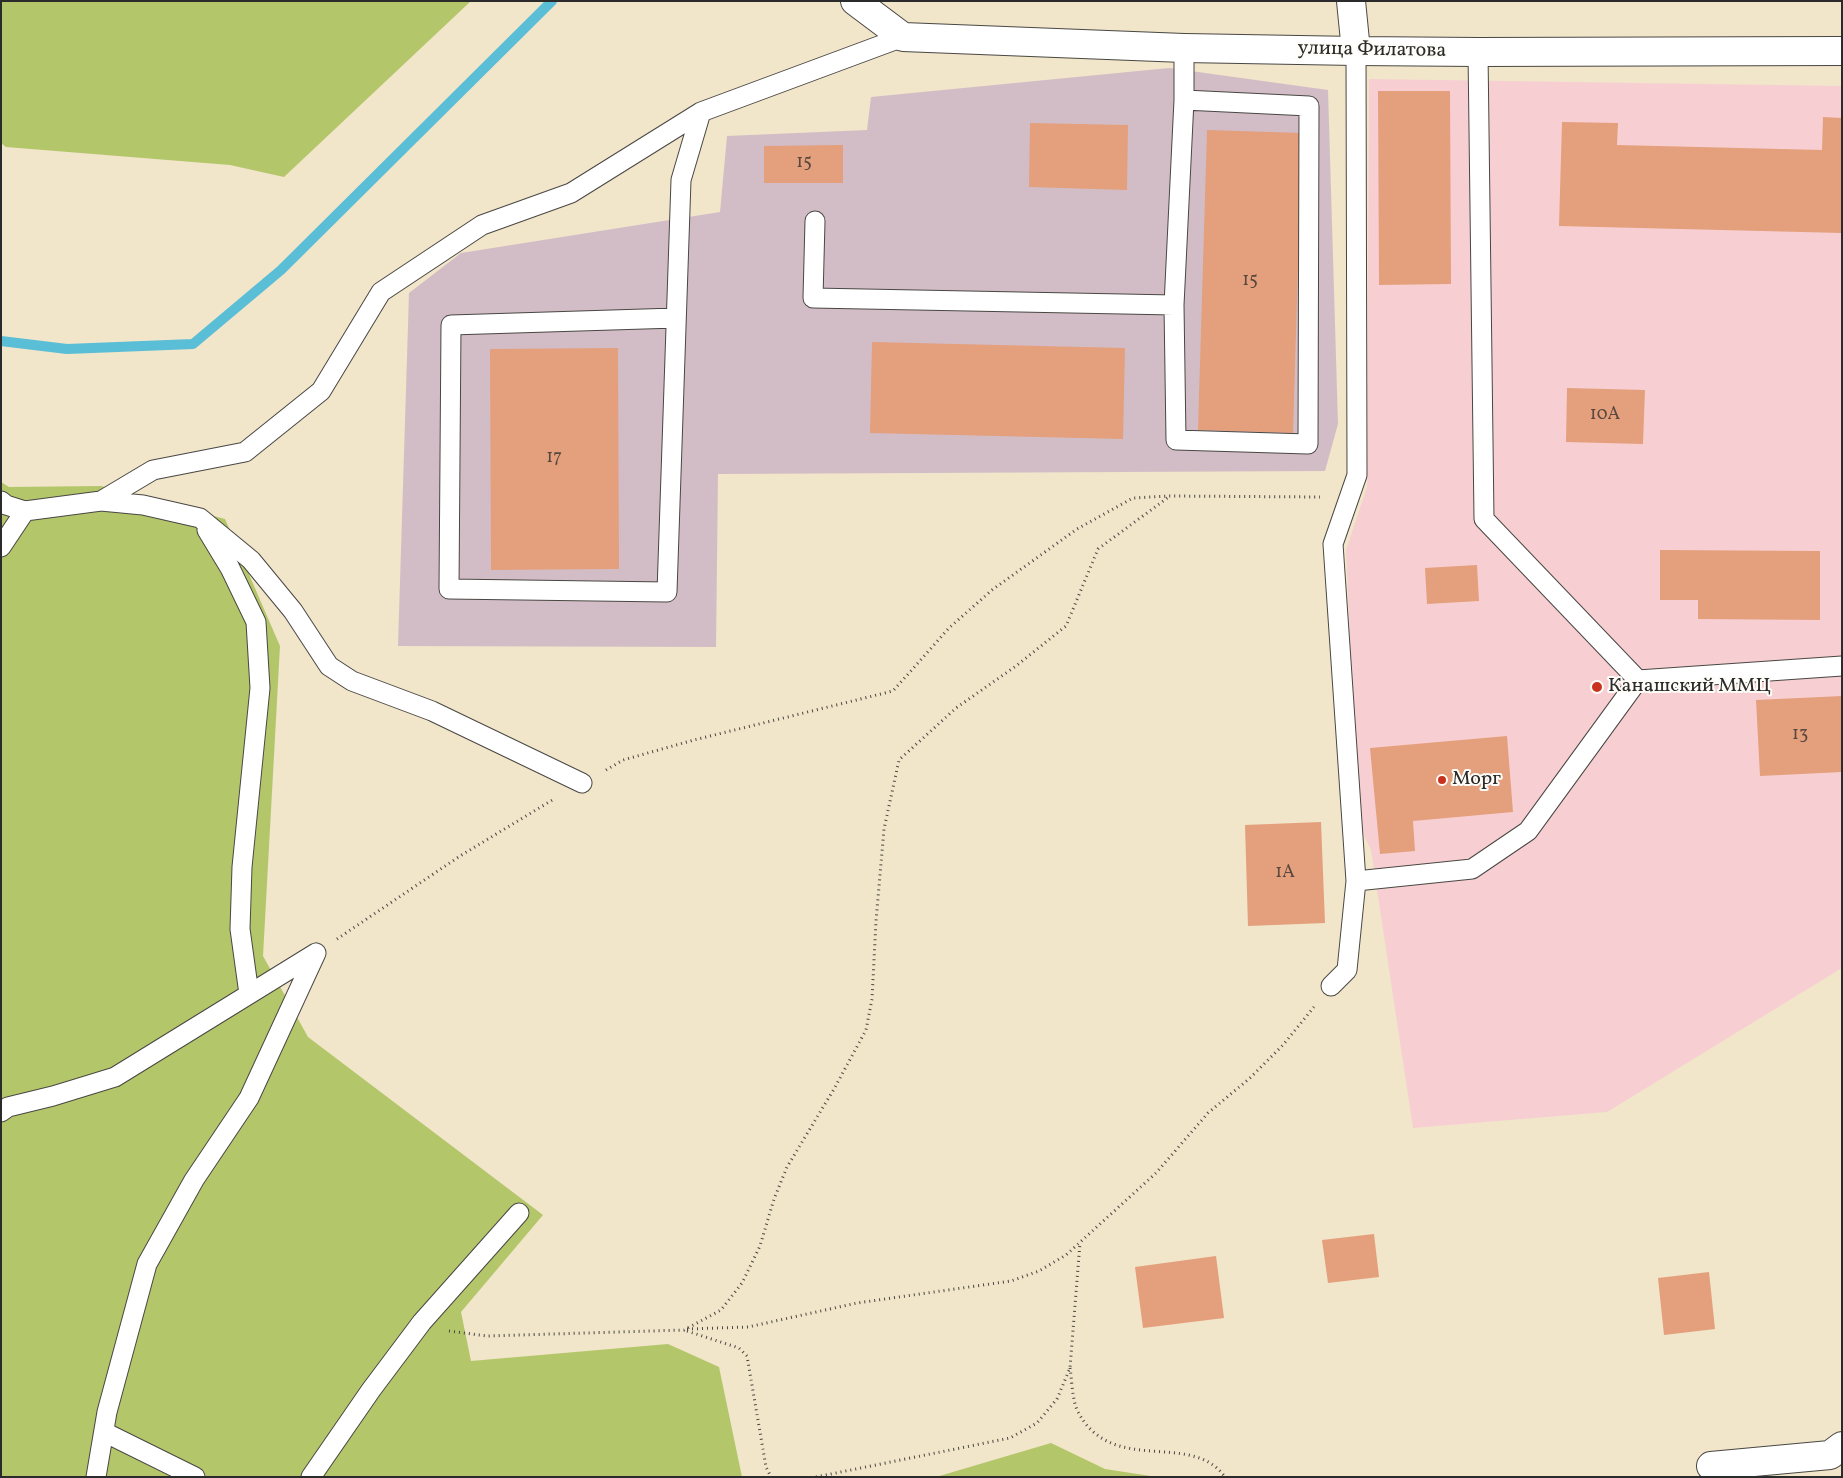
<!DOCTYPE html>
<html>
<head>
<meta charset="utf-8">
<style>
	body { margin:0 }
	#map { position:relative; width:1843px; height:1478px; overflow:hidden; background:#f1e5ca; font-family:Vollkorn,serif }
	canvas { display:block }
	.frame { position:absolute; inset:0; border:2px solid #2b2b2b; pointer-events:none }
</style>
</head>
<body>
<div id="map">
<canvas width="1843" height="1478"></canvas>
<div class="frame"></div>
</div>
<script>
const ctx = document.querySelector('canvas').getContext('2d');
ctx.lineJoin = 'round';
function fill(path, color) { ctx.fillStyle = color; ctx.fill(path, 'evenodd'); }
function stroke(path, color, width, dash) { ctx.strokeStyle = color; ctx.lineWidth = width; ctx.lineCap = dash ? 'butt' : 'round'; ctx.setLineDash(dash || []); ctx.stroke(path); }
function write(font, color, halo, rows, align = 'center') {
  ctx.font = font + ' Vollkorn,serif'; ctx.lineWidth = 4; ctx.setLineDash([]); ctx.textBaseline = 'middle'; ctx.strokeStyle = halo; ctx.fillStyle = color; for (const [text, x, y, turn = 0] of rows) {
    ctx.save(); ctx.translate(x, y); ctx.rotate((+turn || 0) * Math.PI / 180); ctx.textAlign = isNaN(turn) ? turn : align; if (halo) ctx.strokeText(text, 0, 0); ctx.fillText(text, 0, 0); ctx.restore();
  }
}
fill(new Path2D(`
	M 1369,79 L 1842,86 L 1842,968 L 1607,1112 L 1413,1128 L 1371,850 L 1358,823 L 1346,550 L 1367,487 Z`), '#f7cfd2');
fill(new Path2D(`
	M 1169,68 L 1328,90 L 1338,424 L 1325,471 L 718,474 L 716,647 L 398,646 L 409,293 L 461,253 L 720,212 L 727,136 L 867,130 L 871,97 Z`), '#d2bdc6');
fill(new Path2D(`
	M 1,1 L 471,1 L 284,177 L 230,165 L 6,147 L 1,143 Z
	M 1,482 L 9,487 L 101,486 L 225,519 L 280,646 L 263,956 L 308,1037 L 543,1215 L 461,1312 L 471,1361 L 668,1344 L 719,1367 L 742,1477 L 1,1477 Z
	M 1051,1443 L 1105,1469 L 1157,1477 L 936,1477 Z`), '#b4c66a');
stroke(new Path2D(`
	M 1,341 L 67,349 L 193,344 L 281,270 L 552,1`), '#59bed6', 10);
fill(new Path2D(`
	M 1378,91 L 1450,91 L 1451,284 L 1379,285 Z
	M 1823,117 L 1842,118 L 1842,233 L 1559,226 L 1562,122 L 1618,123 L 1617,145 L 1822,150 Z
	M 1030,123 L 1128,125 L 1127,190 L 1029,187 Z
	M 1207,130 L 1302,133 L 1293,433 L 1198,430 Z
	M 843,145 L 843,183 L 764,183 L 764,146 Z
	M 872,342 L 1125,348 L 1123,439 L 870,433 Z
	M 618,348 L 619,569 L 491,570 L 490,349 Z
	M 1567,388 L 1645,390 L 1643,444 L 1566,442 Z
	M 1660,550 L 1820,551 L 1820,620 L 1698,619 L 1698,600 L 1660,600 Z
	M 1477,565 L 1479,601 L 1427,604 L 1425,568 Z
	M 1842,696 L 1842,772 L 1760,776 L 1756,700 Z
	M 1507,736 L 1513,812 L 1413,821 L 1415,851 L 1380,854 L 1370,748 Z
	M 1321,822 L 1325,923 L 1248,926 L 1245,825 Z
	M 1374,1234 L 1379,1277 L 1328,1283 L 1322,1240 Z
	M 1216,1256 L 1224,1318 L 1143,1328 L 1135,1267 Z
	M 1709,1272 L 1715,1329 L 1664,1335 L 1658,1278 Z`), '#e49f7c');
const service = new Path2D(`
	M 1356,51 L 1357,475 L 1333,544 L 1356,881 L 1472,869 L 1528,831 L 1638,680 L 1842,666
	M 1478,52 L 1484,519 L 1638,680
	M 815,221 L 813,298 L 1174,305 L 1184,100 L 1184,48
	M 1174,305 L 1176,440 L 1308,444 L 1309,106 L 1184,100
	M 676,318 L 451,325 L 449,589 L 667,592 L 681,180 L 701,112 L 903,37
	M 1,501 L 6,505 L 25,511 L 101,501 L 143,505 L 200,518 L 251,560 L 293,611 L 329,666 L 352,681 L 432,711 L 582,783
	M 101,501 L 153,470 L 245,452 L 321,391 L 381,292 L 482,225 L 571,193 L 701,112
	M 207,530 L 230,568 L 256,622 L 260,688 L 242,867 L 240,929 L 249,994
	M 1,547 L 25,511
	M 1331,986 L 1347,970 L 1356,881
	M 1,1112 L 8,1107 L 53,1096 L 115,1077 L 316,953
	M 104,1432 L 195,1477
	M 96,1477 L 107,1412 L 147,1264 L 194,1180 L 249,1098 L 316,953
	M 311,1477 L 371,1390 L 422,1322 L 519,1213`);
const minor = new Path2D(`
	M 855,1 L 903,37 L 1184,48 L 1356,51 L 1478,52 L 1842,51
	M 1351,1 L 1356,51
	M 1711,1466 L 1830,1455 L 1842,1446`);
stroke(service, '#494743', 21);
stroke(minor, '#494743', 30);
stroke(new Path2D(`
	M 606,770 L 623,760 L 694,740 L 893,691 L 949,628 L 992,590 L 1077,529 L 1133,498 L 1170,496 L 1320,497
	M 337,939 L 460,856 L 554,799
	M 687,1329 L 748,1327 L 857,1303 L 1011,1281 L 1039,1271 L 1066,1255 L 1156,1173 L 1208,1113 L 1250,1078 L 1283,1045 L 1314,1007
	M 449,1331 L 487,1336 L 684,1330 L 721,1310 L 742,1283 L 760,1246 L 774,1199 L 787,1167 L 834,1089 L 866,1030 L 872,999 L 876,921 L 884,829 L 899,760 L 956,708 L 1016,666 L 1066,626 L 1098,549 L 1170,496
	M 687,1331 L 739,1348 L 747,1356 L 766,1467 L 771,1477
	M 1070,1368 C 1072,1381 1072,1397 1077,1410 C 1111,1478 1191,1429 1225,1477
	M 816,1477 L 1010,1438 L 1037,1423 L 1057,1399 L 1070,1368 L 1080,1243`), '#494743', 3, [1, 4]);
stroke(service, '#fff', 19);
stroke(minor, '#fff', 28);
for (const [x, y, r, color] of [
	[1597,687,6,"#c8321e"],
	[1442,780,5,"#c8321e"]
]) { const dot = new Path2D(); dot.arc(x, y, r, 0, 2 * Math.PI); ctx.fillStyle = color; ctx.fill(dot); stroke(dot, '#fdfcf7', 2); }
write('18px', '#59483f', null, [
	["15",804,164],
	["15",1250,282],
	["10А",1605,416],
	["17",554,459],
	["13",1800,736],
	["1А",1285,874]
]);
write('20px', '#2b2b2b', '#fdfcf7', [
	["улица Филатова",1372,51,1]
]);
write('20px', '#2b2b2b', '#fdfcf7', [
	["Канашский ММЦ",1608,687],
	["Морг",1452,780]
], 'left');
</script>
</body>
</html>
